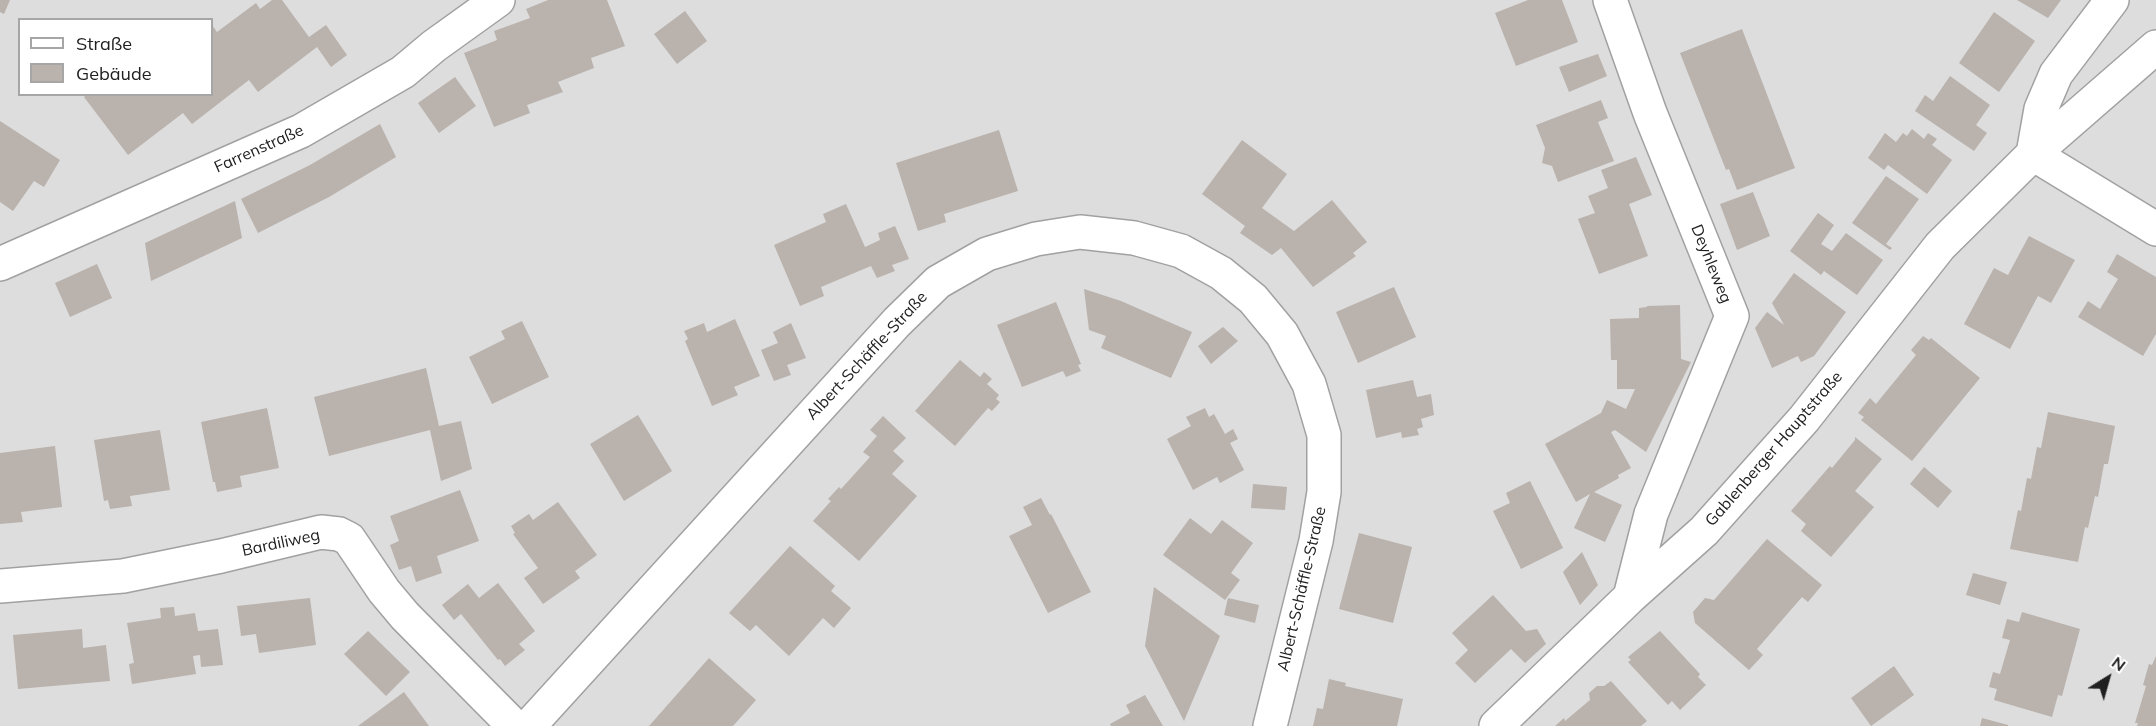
<!DOCTYPE html>
<html>
<head>
<meta charset="utf-8">
<style>
	body { margin:0 }
	#map { position:relative; width:2156px; height:726px; overflow:hidden; background:#efede7; font-family:Mulish,sans-serif }
	canvas { display:block }
	.legend { position:absolute; left:18px; top:18px; width:195px; height:78px; box-sizing:border-box; background:#fff; border:2px solid #a6a6a6; margin:0; padding:8px 10px; list-style:none; font-size:18px; color:#202020 }
	.legend li { display:flex; align-items:center; gap:12px; height:30px }
	.legend b { width:30px; border:2px solid #a6a6a6 }
	.north { position:absolute; left:2078px; top:648px; width:60px; height:60px; -webkit-text-stroke:4px #fff; paint-order:stroke; rotate:37deg; font-size:16px; font-weight:700; line-height:24px; text-align:center; color:#202020 }
	.north::after { content:''; display:block; margin:auto; width:21px; height:27px; background:#202020; clip-path:polygon(50% 0,100% 100%,50% 72%,0 100%) }
</style>
</head>
<body>
<div id="map">
<canvas width="2156" height="726"></canvas>
<ul class="legend">
<li><b style="height:8px;background:#fff"></b>Straße</li>
<li><b style="height:16px;background:#b9b2ad"></b>Gebäude</li>
</ul>
<div class="north">N</div>
</div>
<script>
const ctx = document.querySelector('canvas').getContext('2d');
ctx.lineJoin = 'round';
function fill(path, color) { ctx.fillStyle = color; ctx.fill(path, 'evenodd'); }
function stroke(path, color, width, dash) { ctx.strokeStyle = color; ctx.lineWidth = width; ctx.lineCap = dash ? 'butt' : 'round'; ctx.setLineDash(dash || []); ctx.stroke(path); }
function write(font, color, halo, rows, align = 'center') {
  ctx.font = font + ' Mulish,sans-serif'; ctx.lineWidth = 5; ctx.setLineDash([]); ctx.textBaseline = 'middle'; ctx.strokeStyle = halo; ctx.fillStyle = color; for (const [text, x, y, turn = 0] of rows) {
    ctx.save(); ctx.translate(x, y); ctx.rotate((+turn || 0) * Math.PI / 180); ctx.textAlign = isNaN(turn) ? turn : align; if (halo) ctx.strokeText(text, 0, 0); ctx.fillText(text, 0, 0); ctx.restore();
  }
}
fill(new Path2D(`
	M 0,0 L 2156,0 L 2156,726 L 0,726 ZM 20,20 L 212,20 L 212,94 L 20,94 Z`), '#dedddd');
fill(new Path2D(`
	M 0,0 L 10,0 L 4,14 L 0,12 Z
	M 272,0 L 282,0 L 309,37 L 326,25 L 347,55 L 331,67 L 317,47 L 258,92 L 249,80 L 192,124 L 183,113 L 128,155 L 84,97 L 87,94 L 212,94 L 212,25 L 217,32 L 256,3 L 260,9 Z
	M 548,0 L 607,0 L 625,46 L 591,58 L 594,68 L 558,82 L 563,92 L 527,105 L 530,113 L 494,127 L 464,53 L 497,40 L 494,31 L 530,18 L 526,9 Z
	M 1528,0 L 1562,0 L 1578,42 L 1516,66 L 1495,13 Z
	M 2017,0 L 2061,0 L 2048,18 Z
	M 685,11 L 707,41 L 677,64 L 654,34 Z
	M 1994,12 L 2035,41 L 1999,92 L 1959,63 Z
	M 1742,29 L 1795,168 L 1737,190 L 1729,169 L 1726,170 L 1680,53 Z
	M 1598,54 L 1607,76 L 1569,92 L 1559,67 Z
	M 1950,76 L 1990,105 L 1976,125 L 1987,133 L 1974,151 L 1915,111 L 1925,95 L 1933,101 Z
	M 455,77 L 476,106 L 439,133 L 418,103 Z
	M 1601,100 L 1608,118 L 1598,122 L 1614,161 L 1558,182 L 1552,166 L 1542,163 L 1545,148 L 1536,125 Z
	M 0,121 L 60,160 L 44,187 L 34,181 L 13,211 L 0,202 Z
	M 380,124 L 396,157 L 329,197 L 258,233 L 241,199 L 310,165 Z
	M 1912,129 L 1924,139 L 1928,133 L 1937,139 L 1932,145 L 1952,160 L 1927,194 L 1888,165 L 1884,170 L 1868,158 L 1885,133 L 1896,142 L 1903,133 L 1907,136 Z
	M 999,130 L 1018,191 L 944,214 L 946,222 L 918,231 L 896,163 Z
	M 1242,140 L 1287,174 L 1262,208 L 1294,231 L 1332,200 L 1367,242 L 1353,253 L 1356,256 L 1313,287 L 1281,248 L 1272,255 L 1240,233 L 1245,226 L 1202,194 Z
	M 1636,157 L 1652,195 L 1629,204 L 1648,256 L 1599,274 L 1578,219 L 1595,213 L 1588,196 L 1608,188 L 1601,170 Z
	M 1886,176 L 1919,199 L 1886,244 L 1892,248 L 1890,250 L 1852,223 Z
	M 1753,192 L 1770,236 L 1737,250 L 1720,204 Z
	M 235,201 L 242,238 L 151,281 L 145,243 Z
	M 846,204 L 865,247 L 880,240 L 878,233 L 895,226 L 909,259 L 892,265 L 895,271 L 877,278 L 871,266 L 821,287 L 824,296 L 800,306 L 774,245 L 826,222 L 823,214 Z
	M 1818,213 L 1834,225 L 1821,244 L 1832,251 L 1846,233 L 1883,260 L 1857,295 L 1824,271 L 1821,275 L 1790,251 Z
	M 2029,236 L 2075,260 L 2051,303 L 2038,296 L 2010,349 L 1964,324 L 1994,268 L 2008,275 Z
	M 2117,254 L 2156,277 L 2156,334 L 2143,356 L 2078,317 L 2088,301 L 2100,309 L 2118,279 L 2107,272 Z
	M 97,264 L 112,298 L 70,317 L 55,283 Z
	M 1794,273 L 1846,312 L 1814,356 L 1801,362 L 1798,356 L 1772,368 L 1755,328 L 1767,312 L 1784,325 L 1772,303 Z
	M 1394,287 L 1416,337 L 1358,363 L 1336,312 Z
	M 1084,289 L 1121,301 L 1192,332 L 1171,378 L 1101,348 L 1106,336 L 1089,330 Z
	M 1056,302 L 1081,364 L 1078,365 L 1081,371 L 1066,377 L 1063,371 L 1022,387 L 997,325 Z
	M 1680,305 L 1681,359 L 1691,362 L 1646,452 L 1615,430 L 1611,432 L 1631,468 L 1618,475 L 1619,478 L 1594,492 L 1622,505 L 1605,542 L 1574,528 L 1590,494 L 1576,502 L 1545,444 L 1601,413 L 1607,400 L 1626,409 L 1635,389 L 1617,389 L 1617,360 L 1611,360 L 1610,319 L 1639,318 L 1639,308 L 1647,307 L 1647,306 Z
	M 735,319 L 760,376 L 734,387 L 738,395 L 712,406 L 685,341 L 688,339 L 684,331 L 704,323 L 707,332 Z
	M 522,321 L 549,377 L 492,404 L 469,357 L 505,339 L 501,331 Z
	M 791,323 L 806,358 L 787,365 L 791,375 L 774,381 L 761,350 L 778,343 L 773,332 Z
	M 1223,327 L 1238,341 L 1211,364 L 1198,346 Z
	M 1923,336 L 1929,340 L 1931,338 L 1980,378 L 1912,461 L 1861,420 L 1864,417 L 1858,413 L 1870,398 L 1876,404 L 1916,355 L 1911,350 Z
	M 960,360 L 980,377 L 984,372 L 992,379 L 987,384 L 999,395 L 996,399 L 1000,402 L 992,411 L 988,408 L 955,446 L 915,411 Z
	M 426,368 L 439,426 L 461,421 L 472,469 L 441,481 L 430,430 L 329,456 L 314,397 Z
	M 1413,380 L 1417,397 L 1431,394 L 1434,415 L 1421,419 L 1423,427 L 1417,429 L 1419,435 L 1402,438 L 1401,432 L 1376,438 L 1366,390 Z
	M 267,408 L 279,468 L 240,476 L 242,487 L 217,492 L 215,482 L 213,482 L 201,422 Z
	M 1205,408 L 1209,417 L 1214,414 L 1225,434 L 1233,429 L 1238,439 L 1230,443 L 1244,470 L 1220,483 L 1217,477 L 1193,490 L 1167,439 L 1191,426 L 1186,417 Z
	M 2048,412 L 2115,426 L 2108,464 L 2104,464 L 2098,497 L 2095,496 L 2088,528 L 2085,527 L 2078,562 L 2010,549 L 2018,510 L 2021,511 L 2027,478 L 2031,479 L 2037,447 L 2041,448 Z
	M 638,415 L 672,471 L 624,501 L 590,444 Z
	M 883,416 L 906,438 L 893,451 L 904,461 L 892,474 L 917,496 L 859,561 L 813,521 L 831,501 L 828,499 L 839,487 L 841,489 L 870,457 L 863,452 L 877,436 L 870,430 Z
	M 160,430 L 170,490 L 130,496 L 132,506 L 110,509 L 108,500 L 104,501 L 94,440 Z
	M 1855,437 L 1882,459 L 1855,491 L 1874,507 L 1831,557 L 1801,531 L 1806,524 L 1791,511 L 1830,466 L 1832,468 L 1855,440 Z
	M 55,446 L 62,507 L 21,512 L 23,522 L 0,524 L 0,453 Z
	M 1924,467 L 1952,491 L 1938,508 L 1910,484 Z
	M 1530,481 L 1563,548 L 1521,569 L 1493,511 L 1510,503 L 1506,493 Z
	M 1253,484 L 1287,487 L 1285,510 L 1251,508 Z
	M 460,490 L 479,541 L 437,556 L 442,573 L 416,582 L 411,566 L 399,570 L 390,545 L 399,541 L 390,516 Z
	M 1041,498 L 1050,515 L 1051,514 L 1091,592 L 1048,613 L 1009,536 L 1032,525 L 1023,507 Z
	M 558,502 L 597,555 L 575,571 L 580,578 L 543,604 L 524,578 L 538,568 L 513,534 L 515,533 L 511,526 L 529,514 L 533,520 Z
	M 1190,518 L 1211,534 L 1222,520 L 1253,543 L 1231,573 L 1240,580 L 1225,600 L 1163,555 Z
	M 1359,533 L 1412,547 L 1393,623 L 1339,609 Z
	M 1767,539 L 1822,585 L 1808,602 L 1802,597 L 1757,649 L 1763,655 L 1749,670 L 1695,623 L 1693,612 L 1705,598 L 1714,600 Z
	M 790,546 L 835,586 L 831,591 L 851,608 L 834,628 L 823,618 L 789,656 L 756,625 L 750,631 L 729,613 Z
	M 1582,552 L 1598,585 L 1580,605 L 1563,572 Z
	M 1973,573 L 2007,582 L 2000,605 L 1966,595 Z
	M 498,583 L 535,631 L 519,644 L 525,650 L 505,666 L 500,659 L 498,660 L 461,614 L 454,620 L 442,605 L 468,584 L 479,598 Z
	M 1154,587 L 1220,636 L 1184,721 L 1145,646 Z
	M 1493,595 L 1526,631 L 1537,629 L 1546,644 L 1525,663 L 1511,649 L 1475,683 L 1455,663 L 1468,650 L 1452,633 Z
	M 310,598 L 316,645 L 259,653 L 256,634 L 241,636 L 237,606 Z
	M 1228,598 L 1259,605 L 1255,623 L 1224,615 Z
	M 174,607 L 175,616 L 195,613 L 198,631 L 218,629 L 223,665 L 201,667 L 200,655 L 193,656 L 196,674 L 132,684 L 129,664 L 134,663 L 127,623 L 161,618 L 160,608 Z
	M 2022,612 L 2080,629 L 2062,696 L 2058,695 L 2052,717 L 1994,700 L 1997,689 L 1989,687 L 1993,672 L 2000,674 L 2010,640 L 2002,638 L 2007,619 L 2019,622 Z
	M 82,629 L 83,648 L 106,645 L 110,681 L 18,689 L 13,635 Z
	M 368,631 L 410,672 L 386,696 L 344,654 Z
	M 1660,631 L 1700,674 L 1698,677 L 1706,685 L 1680,710 L 1672,701 L 1668,705 L 1628,662 L 1631,660 L 1628,657 Z
	M 2156,656 L 2156,726 L 2137,726 L 2138,723 L 2135,723 L 2146,686 L 2143,685 L 2149,664 L 2152,665 Z
	M 709,658 L 756,700 L 733,726 L 649,726 Z
	M 1894,666 L 1914,695 L 1871,726 L 1851,698 Z
	M 1329,679 L 1346,683 L 1345,686 L 1403,699 L 1397,726 L 1313,726 L 1317,708 L 1323,709 Z
	M 1611,681 L 1647,721 L 1641,726 L 1555,726 L 1564,718 L 1565,721 L 1590,700 L 1589,693 L 1597,686 L 1604,686 Z
	M 404,692 L 429,726 L 358,726 Z
	M 1145,695 L 1163,726 L 1111,726 L 1110,724 L 1130,713 L 1126,705 Z
	M 1982,718 L 2008,725 L 2008,726 L 1980,726 Z`), '#b9b2ad');
const minor = new Path2D(`
	M 1610,0 L 1650,113 L 1732,316 L 1651,514 L 1630,597
	M 2112,0 L 2056,74 L 2041,109 L 2033,154 L 2156,229
	M 0,264 L 301,131 L 403,72 L 434,46 L 498,0
	M 0,586 L 123,576 L 221,556 L 321,532 L 339,534 L 349,539 L 384,591 L 405,616 L 514,726
	M 529,726 L 897,322 L 938,282 L 987,254 L 1036,239 L 1080,232 L 1134,238 L 1181,251 L 1221,273 L 1253,299 L 1282,334 L 1309,384 L 1324,435 L 1324,492 L 1316,541 L 1270,726
	M 1496,726 L 1630,597 L 1704,531 L 1804,419 L 1940,246 L 2033,154 L 2156,47`);
stroke(minor, '#a1a1a1', 36);
stroke(minor, '#fff', 33);
write('16px', '#202020', '#fff', [
	["Farrenstraße",259,149,-24],
	["Deyhleweg",1711,264,68],
	["Albert-Schäffle-Straße",867,356,-47],
	["Gablenberger Hauptstraße",1774,449,-49],
	["Bardiliweg",281,543,-12],
	["Albert-Schäffle-Straße",1302,589,-77]
]);
</script>
</body>
</html>
